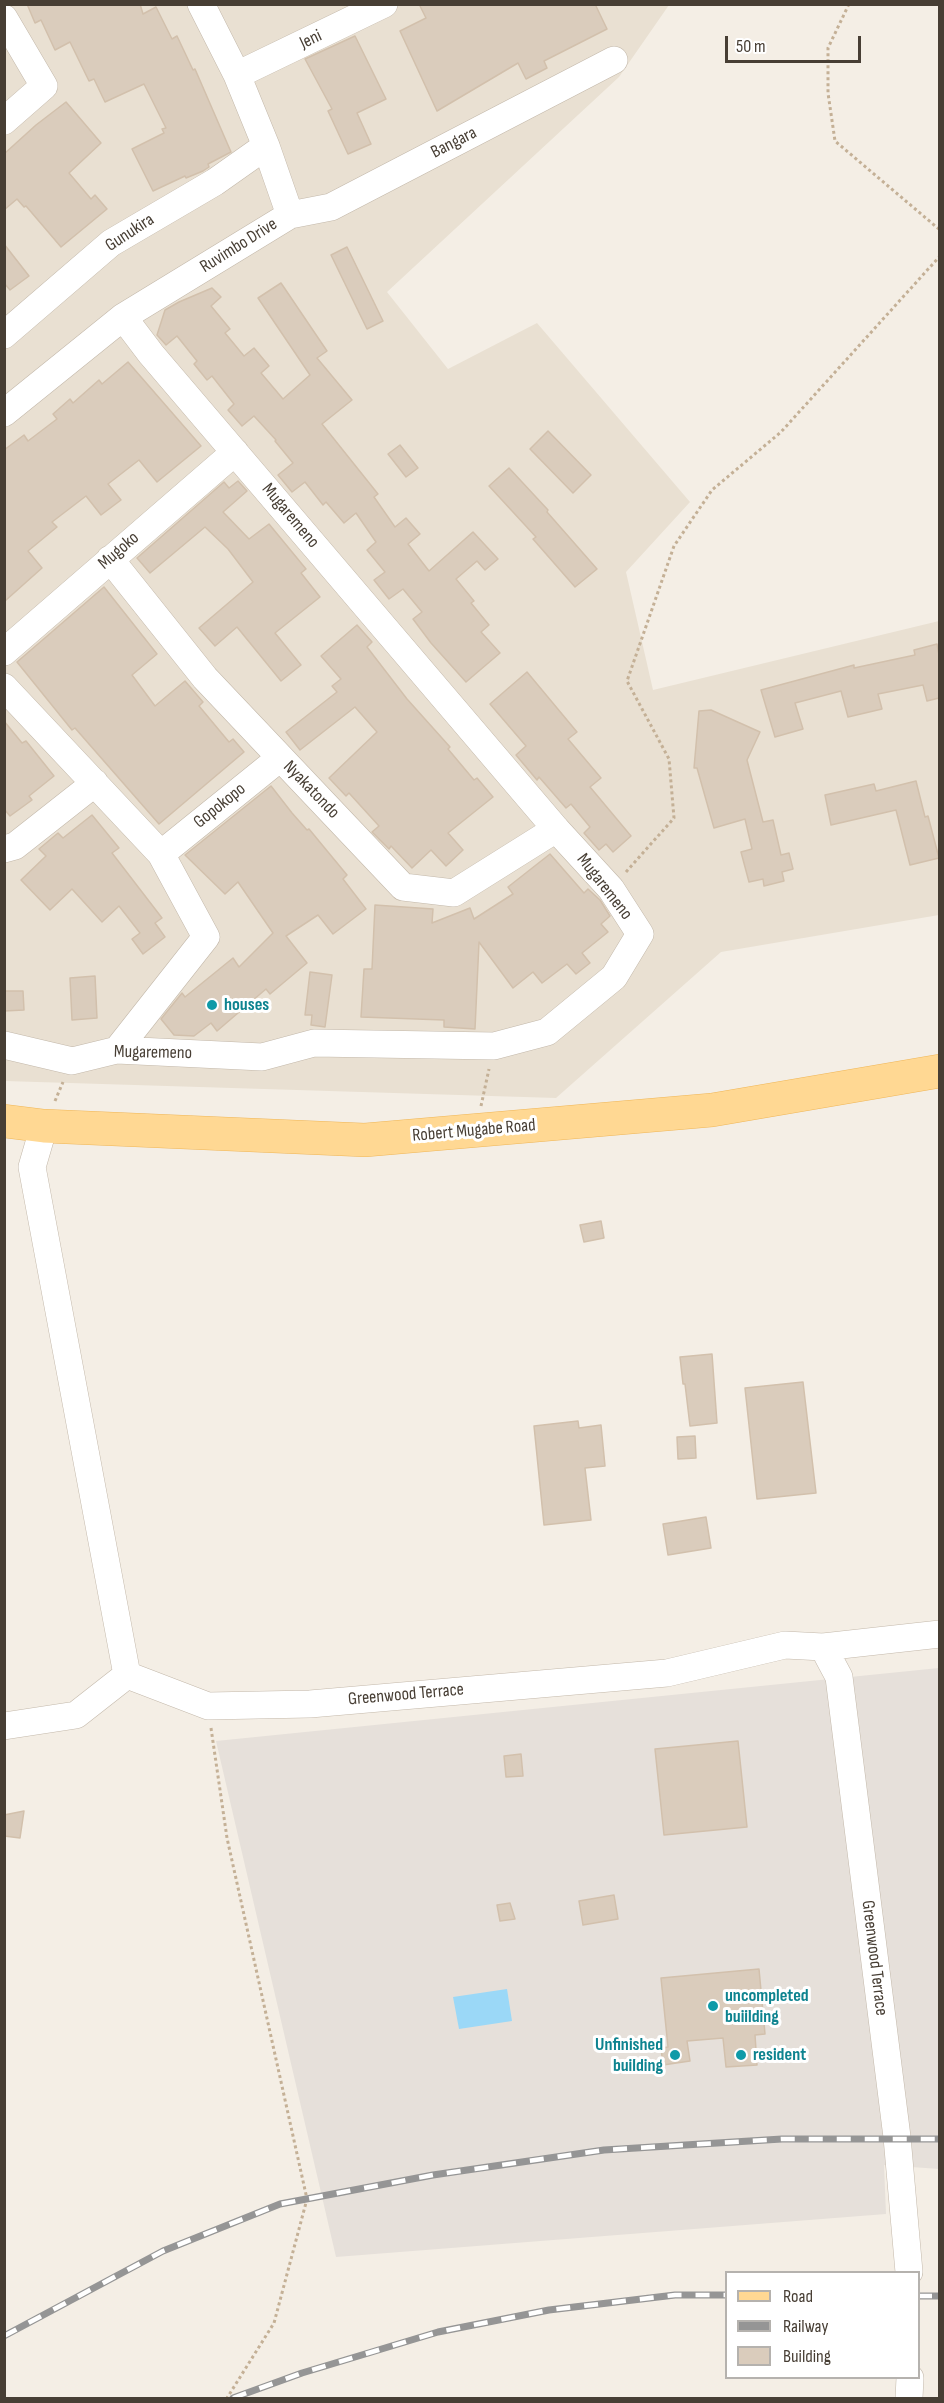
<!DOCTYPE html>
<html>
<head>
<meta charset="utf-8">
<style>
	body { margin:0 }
	#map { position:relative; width:944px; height:2403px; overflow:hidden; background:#f4eee5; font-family:"Sofia Sans Condensed",sans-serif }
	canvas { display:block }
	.frame { position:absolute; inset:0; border:6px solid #473e34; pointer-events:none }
	.legend { position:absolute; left:725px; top:2271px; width:195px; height:108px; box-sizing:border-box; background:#fff; border:2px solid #b5b2ae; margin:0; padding:8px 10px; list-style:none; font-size:18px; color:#473e34 }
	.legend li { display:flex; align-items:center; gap:12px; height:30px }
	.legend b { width:30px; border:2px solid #b5b2ae }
	.scale { position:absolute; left:725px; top:36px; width:136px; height:27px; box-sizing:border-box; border:3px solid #473e34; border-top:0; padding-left:8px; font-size:18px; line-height:21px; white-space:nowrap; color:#473e34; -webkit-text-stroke:4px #fff; paint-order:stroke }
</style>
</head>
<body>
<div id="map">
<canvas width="944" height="2403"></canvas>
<div class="frame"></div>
<ul class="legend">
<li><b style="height:8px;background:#ffd893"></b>Road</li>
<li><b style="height:8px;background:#959595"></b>Railway</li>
<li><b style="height:16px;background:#daccbc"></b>Building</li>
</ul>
<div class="scale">50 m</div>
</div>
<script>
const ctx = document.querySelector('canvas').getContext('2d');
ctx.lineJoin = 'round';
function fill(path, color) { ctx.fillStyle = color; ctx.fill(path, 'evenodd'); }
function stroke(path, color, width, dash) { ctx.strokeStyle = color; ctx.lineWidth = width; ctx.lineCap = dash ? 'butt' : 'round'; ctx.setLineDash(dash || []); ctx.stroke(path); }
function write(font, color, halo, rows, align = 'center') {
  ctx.font = font + ' "Sofia Sans Condensed",sans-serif'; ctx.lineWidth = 6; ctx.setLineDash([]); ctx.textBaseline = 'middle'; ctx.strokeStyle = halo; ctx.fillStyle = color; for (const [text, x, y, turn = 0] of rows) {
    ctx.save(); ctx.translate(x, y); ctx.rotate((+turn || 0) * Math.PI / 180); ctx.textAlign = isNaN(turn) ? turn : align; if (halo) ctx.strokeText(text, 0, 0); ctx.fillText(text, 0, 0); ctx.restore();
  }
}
fill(new Path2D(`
	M 5,5 L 669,5 L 619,77 L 387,292 L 448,369 L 537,323 L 690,502 L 626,572 L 653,690 L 939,621 L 939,915 L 721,952 L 556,1098 L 5,1081 Z`), '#e9e0d2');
fill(new Path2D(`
	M 939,1668 L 939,2169 L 884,2165 L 886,2214 L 336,2257 L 216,1741 Z`), '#e6e0da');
fill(new Path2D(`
	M 507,1989 L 512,2021 L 459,2029 L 453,1997 Z`), '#9bd8f7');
const building = new Path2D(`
	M 27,4 L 140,4 L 143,14 L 156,7 L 172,39 L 177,36 L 193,70 L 195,69 L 231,152 L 208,164 L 209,167 L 203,171 L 186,178 L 185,176 L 153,191 L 132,149 L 164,133 L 162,129 L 166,128 L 144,84 L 105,102 L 94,79 L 89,81 L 70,42 L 55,50 L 41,20 L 35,23 Z
	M 419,4 L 595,4 L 607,29 L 544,61 L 547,68 L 526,79 L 518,63 L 437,111 L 400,31 L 426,18 Z
	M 355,36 L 386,99 L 357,113 L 371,144 L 348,154 L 328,111 L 332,109 L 305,59 Z
	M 66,102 L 101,143 L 69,173 L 91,199 L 95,195 L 107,209 L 61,247 L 26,206 L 24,207 L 17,199 L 4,210 L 4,154 L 36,125 Z
	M 4,244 L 29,276 L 10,290 L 4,283 Z
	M 347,247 L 383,321 L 367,329 L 331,255 Z
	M 281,283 L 327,351 L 317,358 L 352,400 L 322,424 L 378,494 L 374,497 L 395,527 L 406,518 L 420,534 L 408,544 L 429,571 L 473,532 L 498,559 L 485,570 L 477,561 L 456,579 L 474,601 L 471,603 L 489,625 L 481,632 L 500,653 L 466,682 L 431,643 L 413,619 L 422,612 L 403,589 L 389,599 L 374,580 L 385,572 L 367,550 L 376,542 L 356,513 L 344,523 L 326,502 L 323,505 L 305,482 L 292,492 L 278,475 L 293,463 L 275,441 L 276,440 L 254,416 L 242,426 L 228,410 L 234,404 L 212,376 L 207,380 L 194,364 L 197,361 L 177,336 L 166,345 L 157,335 L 165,310 L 179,302 L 212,288 L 221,297 L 211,306 L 230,329 L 225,333 L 244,356 L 254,348 L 269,366 L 261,373 L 283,399 L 310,375 L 258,298 Z
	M 128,362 L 201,446 L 157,482 L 139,460 L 108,484 L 121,500 L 101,515 L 86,496 L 52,522 L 57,527 L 28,551 L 42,568 L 5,601 L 4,450 L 24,435 L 28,441 L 57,419 L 53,414 L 70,399 L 73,403 L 99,380 L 102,384 Z
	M 548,431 L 591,475 L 573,493 L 530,449 Z
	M 400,445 L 418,468 L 406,477 L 388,454 Z
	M 509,468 L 548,510 L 547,512 L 597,569 L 575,587 L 533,539 L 536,537 L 489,486 Z
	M 238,481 L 247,491 L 223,512 L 249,539 L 269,524 L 306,569 L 301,573 L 320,597 L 275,633 L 301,665 L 281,681 L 237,627 L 215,646 L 199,628 L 253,582 L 228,549 L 205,527 L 150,573 L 137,558 L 224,482 L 229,488 Z
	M 104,587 L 157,654 L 132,675 L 155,706 L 185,681 L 203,702 L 199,706 L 229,742 L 233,739 L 244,752 L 159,824 L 75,728 L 72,730 L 17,662 Z
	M 357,625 L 372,642 L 367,647 L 407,699 L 450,747 L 448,749 L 474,780 L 477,778 L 493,797 L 448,833 L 463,850 L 446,866 L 431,850 L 412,868 L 391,846 L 389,849 L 372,832 L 379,826 L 349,793 L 346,796 L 329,778 L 377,732 L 355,707 L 300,750 L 286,732 L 337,692 L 332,686 L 341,679 L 321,656 Z
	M 937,644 L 939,655 L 939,698 L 927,701 L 923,685 L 878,694 L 882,709 L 848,717 L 841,691 L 795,703 L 803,729 L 775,737 L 761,690 L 854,665 L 854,668 L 915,655 L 914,650 Z
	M 527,672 L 577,732 L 568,739 L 601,778 L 590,787 L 631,836 L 613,852 L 606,844 L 599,850 L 584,833 L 590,827 L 571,804 L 566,808 L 539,777 L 537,780 L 516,755 L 526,746 L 490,704 Z
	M 711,710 L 760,732 L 747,760 L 763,822 L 773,820 L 781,855 L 789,853 L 793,869 L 782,872 L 784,881 L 764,886 L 763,879 L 749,882 L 741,852 L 752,849 L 745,819 L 714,828 L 697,768 L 694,768 L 699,711 Z
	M 4,721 L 22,743 L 26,741 L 54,776 L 29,796 L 32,800 L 10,816 L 4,809 Z
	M 916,781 L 925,817 L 928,816 L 939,858 L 910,865 L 896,810 L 831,825 L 825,795 L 874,784 L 876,791 Z
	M 271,786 L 292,813 L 307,830 L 309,829 L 347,875 L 343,879 L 366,909 L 333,934 L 318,915 L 286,936 L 307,963 L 270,994 L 266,989 L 217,1031 L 211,1023 L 194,1036 L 174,1035 L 161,1019 L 182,993 L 185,997 L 233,958 L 239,967 L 273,933 L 238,882 L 225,894 L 185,855 Z
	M 92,815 L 119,848 L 112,853 L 162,918 L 155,923 L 165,937 L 143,954 L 132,939 L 140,933 L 119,906 L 102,922 L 72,889 L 50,910 L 21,880 L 46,856 L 39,849 L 58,833 L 63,838 Z
	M 550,854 L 584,893 L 588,889 L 600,900 L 610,916 L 601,924 L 608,932 L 582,953 L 590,963 L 576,974 L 567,964 L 542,983 L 533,972 L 513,988 L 479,942 L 475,1029 L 444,1027 L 444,1020 L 361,1017 L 364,969 L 372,969 L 375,905 L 433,909 L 432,923 L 470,908 L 474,919 L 513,894 L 508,887 Z
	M 310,972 L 332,975 L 325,1027 L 311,1025 L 312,1015 L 305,1015 Z
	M 95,976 L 97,1018 L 72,1020 L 70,978 Z
	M 4,991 L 23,991 L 24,1010 L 4,1011 Z
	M 601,1221 L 604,1238 L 584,1242 L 580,1225 Z
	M 712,1354 L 717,1423 L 690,1426 L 685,1384 L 683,1384 L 680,1357 Z
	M 803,1382 L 816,1493 L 757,1499 L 745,1388 Z
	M 578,1421 L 579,1428 L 601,1425 L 605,1466 L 585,1468 L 591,1520 L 544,1525 L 534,1426 Z
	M 695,1436 L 696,1458 L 678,1459 L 677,1437 Z
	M 706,1517 L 711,1548 L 668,1555 L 663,1524 Z
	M 738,1741 L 747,1827 L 664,1835 L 655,1749 Z
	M 521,1754 L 523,1776 L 506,1777 L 504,1756 Z
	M 24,1811 L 20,1838 L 4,1836 L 4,1815 Z
	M 614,1895 L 618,1919 L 583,1925 L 579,1901 Z
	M 510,1903 L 515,1919 L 500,1921 L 497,1905 Z
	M 759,1969 L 765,2034 L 755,2035 L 757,2065 L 726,2067 L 723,2038 L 687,2041 L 690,2061 L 663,2065 L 661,2048 L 668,2047 L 661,1978 Z`);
fill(building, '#daccbc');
stroke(building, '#d2c0ac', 1.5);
const minor = new Path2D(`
	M 4,18 L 44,86 L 4,121
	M 237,75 L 384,4
	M 290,215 L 331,207 L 614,60
	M 4,335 L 111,243 L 215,182 L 266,146
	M 4,413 L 123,317 L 290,215 L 266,146 L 237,75 L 201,4
	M 110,559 L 205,678 L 403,887 L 454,893 L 556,829
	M 4,652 L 235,452
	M 4,687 L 161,854 L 206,937 L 117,1050
	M 4,849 L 15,846 L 95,783
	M 161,854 L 280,758
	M 4,1045 L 72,1061 L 117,1050 L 262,1057 L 314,1043 L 494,1046 L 547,1032 L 614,977 L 640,934 L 611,889 L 556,829 L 151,354 L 123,317
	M 44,1126 L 32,1167 L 127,1675
	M 823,1647 L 839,1677 L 897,2137 L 909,2272
	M 127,1675 L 208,1706 L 310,1704 L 667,1673 L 785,1645 L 823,1647 L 940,1634
	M 4,1726 L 76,1715 L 127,1675
	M 909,2398 L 910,2378`);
const major = new Path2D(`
	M 4,1121 L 44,1126 L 365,1140 L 712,1110 L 940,1071`);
stroke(minor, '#c3b8aa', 28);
stroke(major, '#efb658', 34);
stroke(new Path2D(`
	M 849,4 L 828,48 L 828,93 L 835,141 L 940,230
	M 626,872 L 674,818 L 669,759 L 627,681 L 674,546 L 712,490 L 781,432 L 940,256
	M 55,1101 L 63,1082
	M 481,1106 L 489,1069
	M 211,1728 L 227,1838 L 307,2199 L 274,2323 L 227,2398`), '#c4b096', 3, [3, 3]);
stroke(minor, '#fff', 27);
stroke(major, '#ffd893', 33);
const rail = new Path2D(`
	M 918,2296 L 940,2296
	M 4,2336 L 163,2251 L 280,2204 L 433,2175 L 604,2150 L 782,2139 L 940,2139
	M 233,2398 L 302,2373 L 438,2332 L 549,2310 L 675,2295 L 726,2295`);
stroke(rail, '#959595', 7);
stroke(rail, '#fff', 4.5, [14]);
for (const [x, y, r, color] of [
	[212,1005,6,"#0f9aa8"],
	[713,2006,6,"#0f9aa8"],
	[675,2055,6,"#0f9aa8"],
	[741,2055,6,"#0f9aa8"]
]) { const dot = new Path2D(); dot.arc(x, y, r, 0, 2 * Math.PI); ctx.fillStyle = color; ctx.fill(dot); stroke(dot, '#fff', 2); }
write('18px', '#473e34', '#fff', [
	["Jeni",311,40,-25],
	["Bangara",454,143,-27],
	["Gunukira",130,233,-33],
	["Ruvimbo Drive",239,246,-32],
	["Mugaremeno",290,516,50],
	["Mugoko",119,551,-41],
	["Nyakatondo",311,790,46],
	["Gopokopo",220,806,-39],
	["Mugaremeno",604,887,52],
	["Mugaremeno",153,1053,1],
	["Robert Mugabe Road",474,1131,-5],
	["Greenwood Terrace",406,1695,-5],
	["Greenwood Terrace",874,1958,83]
]);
write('bold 18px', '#0d838f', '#fff', [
	["houses",224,1005],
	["uncompleted",725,1996],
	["buiilding",725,2017],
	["Unfinished",663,2045,"right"],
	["building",663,2066,"right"],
	["resident",753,2055]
], 'left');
</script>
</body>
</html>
